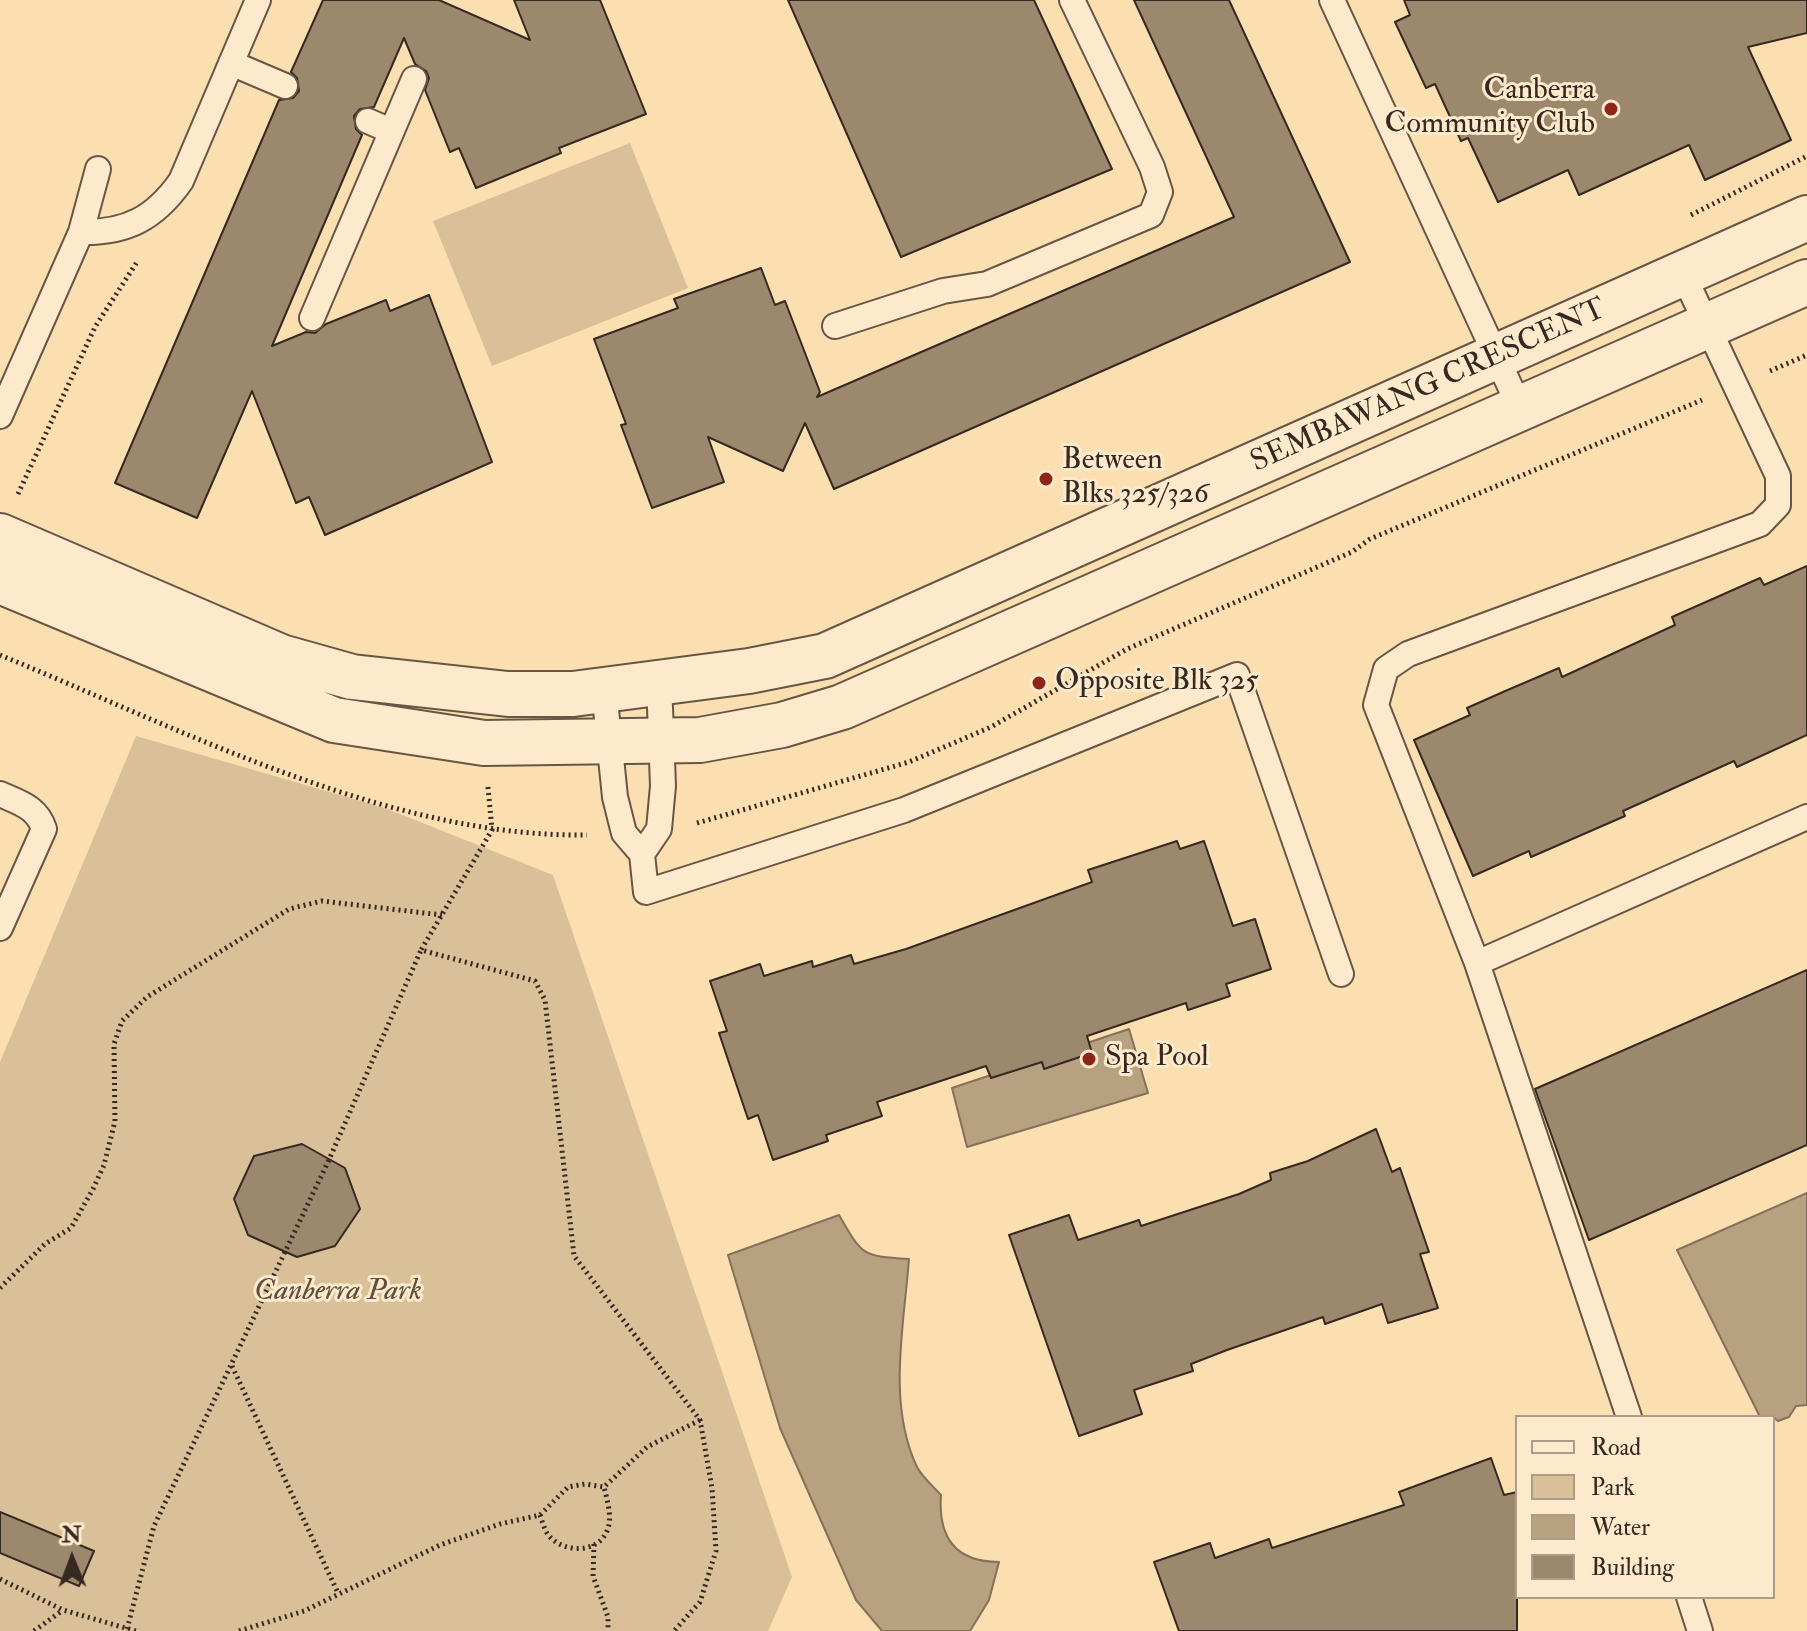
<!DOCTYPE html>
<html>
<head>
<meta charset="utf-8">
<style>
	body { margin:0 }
	#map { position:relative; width:1807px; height:1631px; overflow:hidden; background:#fcdfb0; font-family:"IM FELL Double Pica",serif }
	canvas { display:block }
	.legend { position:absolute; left:1515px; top:1415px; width:260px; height:184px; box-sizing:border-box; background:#fdeacc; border:2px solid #ad9d88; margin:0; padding:10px 14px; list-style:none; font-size:24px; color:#352922 }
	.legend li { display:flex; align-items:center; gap:16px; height:40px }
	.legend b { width:40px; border:2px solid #ad9d88 }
	.north { position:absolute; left:32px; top:1519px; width:80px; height:80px; -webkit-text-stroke:6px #fdeacc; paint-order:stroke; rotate:359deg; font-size:22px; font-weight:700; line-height:32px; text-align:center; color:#352922 }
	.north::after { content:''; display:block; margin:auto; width:28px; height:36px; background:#352922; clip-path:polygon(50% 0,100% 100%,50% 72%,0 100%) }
</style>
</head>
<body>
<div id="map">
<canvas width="1807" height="1631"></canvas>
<ul class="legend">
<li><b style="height:10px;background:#fdeacc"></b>Road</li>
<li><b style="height:22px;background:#dac098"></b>Park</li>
<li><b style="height:22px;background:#b8a180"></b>Water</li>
<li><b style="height:22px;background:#9c886c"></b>Building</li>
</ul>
<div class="north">N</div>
</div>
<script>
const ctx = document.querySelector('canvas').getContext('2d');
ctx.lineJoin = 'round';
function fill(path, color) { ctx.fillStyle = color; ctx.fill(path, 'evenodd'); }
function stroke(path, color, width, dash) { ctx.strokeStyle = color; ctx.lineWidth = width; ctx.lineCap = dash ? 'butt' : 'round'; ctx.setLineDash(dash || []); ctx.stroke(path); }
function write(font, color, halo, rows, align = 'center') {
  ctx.font = font + ' "IM FELL Double Pica",serif'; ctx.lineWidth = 6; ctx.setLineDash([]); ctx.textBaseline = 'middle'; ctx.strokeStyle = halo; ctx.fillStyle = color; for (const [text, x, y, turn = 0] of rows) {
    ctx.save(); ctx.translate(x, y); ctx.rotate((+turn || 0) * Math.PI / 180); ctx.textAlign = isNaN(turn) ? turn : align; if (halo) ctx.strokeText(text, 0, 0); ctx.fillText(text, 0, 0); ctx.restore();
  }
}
fill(new Path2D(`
	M 630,143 L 688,288 L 492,366 L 433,221 Z
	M 136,736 L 385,808 L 553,875 L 792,1577 L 768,1631 L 0,1631 L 0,1062 Z`), '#dac098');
const water = new Path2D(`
	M 1129,1029 L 1148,1093 L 967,1147 L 952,1088 Z
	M 1807,1193 L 1807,1405 L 1796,1406 L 1789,1417 L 1778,1421 L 1773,1417 L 1760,1417 L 1677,1250 Z
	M 839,1215 C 863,1256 861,1256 909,1259 C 904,1326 887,1404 917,1467 C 922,1477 933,1486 941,1495 C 938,1537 955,1562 999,1562 L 989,1600 L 970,1631 L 882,1631 L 856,1600 L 780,1428 L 728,1255 Z`);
fill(water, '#b8a180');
stroke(water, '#84715a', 2);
const building = new Path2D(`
	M 323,0 L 439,0 L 530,40 L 514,0 L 600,0 L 646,114 L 559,148 L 561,153 L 476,188 L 459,148 L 450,152 L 425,90 L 429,78 L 426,71 L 415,64 L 404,38 L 374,107 L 360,109 L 354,116 L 356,129 L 362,135 L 272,346 L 306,332 L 315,333 L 326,324 L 386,300 L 390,311 L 429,295 L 492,462 L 325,535 L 309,497 L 296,503 L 252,391 L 197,518 L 115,483 L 279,100 L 293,98 L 299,91 L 297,78 L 291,72 Z
	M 788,0 L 1034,0 L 1112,169 L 901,257 Z
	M 1134,0 L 1229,0 L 1350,262 L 834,489 L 805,423 L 783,471 L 708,437 L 724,482 L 652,508 L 621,425 L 626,424 L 594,339 L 678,308 L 674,299 L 761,268 L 775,305 L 785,301 L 820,392 L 817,397 L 1234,217 Z
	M 1404,0 L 1807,0 L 1807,33 L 1748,47 L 1791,140 L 1705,180 L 1689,145 L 1579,195 L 1568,170 L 1498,202 L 1468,138 L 1461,141 L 1435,84 L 1426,88 L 1395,22 L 1410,15 Z
	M 1807,566 L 1807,735 L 1737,767 L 1734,761 L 1623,811 L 1625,816 L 1531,857 L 1529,851 L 1473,876 L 1414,740 L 1470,715 L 1467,708 L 1503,692 L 1559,668 L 1562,677 L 1675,625 L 1672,617 L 1760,578 L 1764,585 Z
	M 1177,841 L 1180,849 L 1204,841 L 1233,926 L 1255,919 L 1271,969 L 1226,984 L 1230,996 L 1188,1010 L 1186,1003 L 1087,1036 L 1092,1053 L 1044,1069 L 1042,1062 L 991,1078 L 986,1066 L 877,1102 L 882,1116 L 826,1135 L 828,1141 L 773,1160 L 758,1115 L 748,1119 L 719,1033 L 727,1031 L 710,981 L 760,964 L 764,976 L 812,961 L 813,967 L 851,955 L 854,964 L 906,949 L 1092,882 L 1088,870 Z
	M 1807,970 L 1807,1145 L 1589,1240 L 1535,1089 Z
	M 1376,1129 L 1392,1172 L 1400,1168 L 1429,1252 L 1420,1254 L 1438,1308 L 1388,1323 L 1382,1304 L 1325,1324 L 1323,1317 L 1227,1350 L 1191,1364 L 1193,1371 L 1134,1390 L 1142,1414 L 1079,1436 L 1009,1235 L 1069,1215 L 1078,1240 L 1139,1220 L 1141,1226 L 1239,1194 L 1271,1180 L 1270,1173 L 1308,1161 Z
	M 302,1144 L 345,1168 L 360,1209 L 335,1246 L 297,1257 L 248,1235 L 234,1199 L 254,1156 Z
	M 1491,1458 L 1504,1495 L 1517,1492 L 1517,1631 L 1179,1631 L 1154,1562 L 1210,1543 L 1215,1558 L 1269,1539 L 1272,1548 L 1404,1505 L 1399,1492 Z
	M 0,1512 L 94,1551 L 79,1586 L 0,1553 Z`);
fill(building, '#9c886c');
stroke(building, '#352922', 2);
const service = new Path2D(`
	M 1332,0 L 1520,408
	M 231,63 L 285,86
	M 368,121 L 391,131
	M 81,232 C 127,233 155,218 181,181 L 258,0
	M 312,318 L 414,79
	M 835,326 L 943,291 L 987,284 L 1151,215 L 1160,192 L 1152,167 L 1072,0
	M 0,416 L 81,232 L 98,169
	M 604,690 L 615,797 L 624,833 L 642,854 L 646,892 L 904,810 L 1237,675 L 1341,974
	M 0,794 C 20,803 37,807 44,829 L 0,928
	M 642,854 L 659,829 L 663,786 L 659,682
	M 1477,963 L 1807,817
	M 1629,1417 L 1477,963 L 1376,705 L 1386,669 L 1408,654 L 1760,524 L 1778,505 L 1778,476 L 1683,274
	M 1689,1597 L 1700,1631`);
const minor = new Path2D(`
	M 0,536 L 281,657 L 352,677 L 508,694 L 573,694 L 749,671 L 825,656 L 1807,218
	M 0,581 L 334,720 L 484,743 L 700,740 L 782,725 L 842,707 L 1807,282`);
stroke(service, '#675646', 28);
stroke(minor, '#675646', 48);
stroke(new Path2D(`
	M 1691,215 L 1807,156
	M 1770,371 L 1807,355
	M 18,494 L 95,327 L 137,262
	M 0,655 C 181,729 390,838 587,835
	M 488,787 L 492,830 L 421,950 L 535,981 L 545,1000 L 574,1256 L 700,1420 L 712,1488 L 716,1551 L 700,1602 L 674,1631
	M 697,823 L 909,762 L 991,727 L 1127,649 L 1352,552 L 1370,539 L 1702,400
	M 0,1288 L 45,1244 L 71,1228 L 93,1189 L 104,1165 L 115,1121 L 114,1044 L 122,1021 L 147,997 L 289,909 L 322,901 L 442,915
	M 232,1366 L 338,1593
	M 540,1515 C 542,1521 544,1528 547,1533 C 560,1553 597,1555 607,1531 C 613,1518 607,1500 604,1487
	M 594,1544 L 593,1576 L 608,1617 L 608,1631
	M 0,1579 L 63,1610 L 136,1631
	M 127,1629 L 154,1526 L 328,1162 L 421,950
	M 34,1631 L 63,1610
	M 239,1631 L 304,1611 L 440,1545 L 500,1524 L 540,1515 L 568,1487 L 585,1484 L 604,1487 L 647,1447 L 700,1420`), '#352922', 5, [2, 4]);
stroke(service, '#fdeacc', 24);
stroke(minor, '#fdeacc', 44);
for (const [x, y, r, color] of [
	[1611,109,8,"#8f2418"],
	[1046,479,8,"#8f2418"],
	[1039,683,8,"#8f2418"],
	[1089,1059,8,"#8f2418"]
]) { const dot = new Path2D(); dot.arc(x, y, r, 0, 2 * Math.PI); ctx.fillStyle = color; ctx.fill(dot); stroke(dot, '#fdeacc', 3); }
write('30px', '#352922', '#fdeacc', [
	["Canberra",1595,92,"right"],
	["Community Club",1595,126,"right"],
	["Between",1062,462],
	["Blks 325/326",1062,496],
	["Opposite Blk 325",1055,683],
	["Spa Pool",1105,1059]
], 'left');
write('30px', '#352922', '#fdeacc', [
	["SEMBAWANG CRESCENT",1429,387,-24]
]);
write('italic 30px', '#5e4f40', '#fdeacc', [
	["Canberra Park",338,1293]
]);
</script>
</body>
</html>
